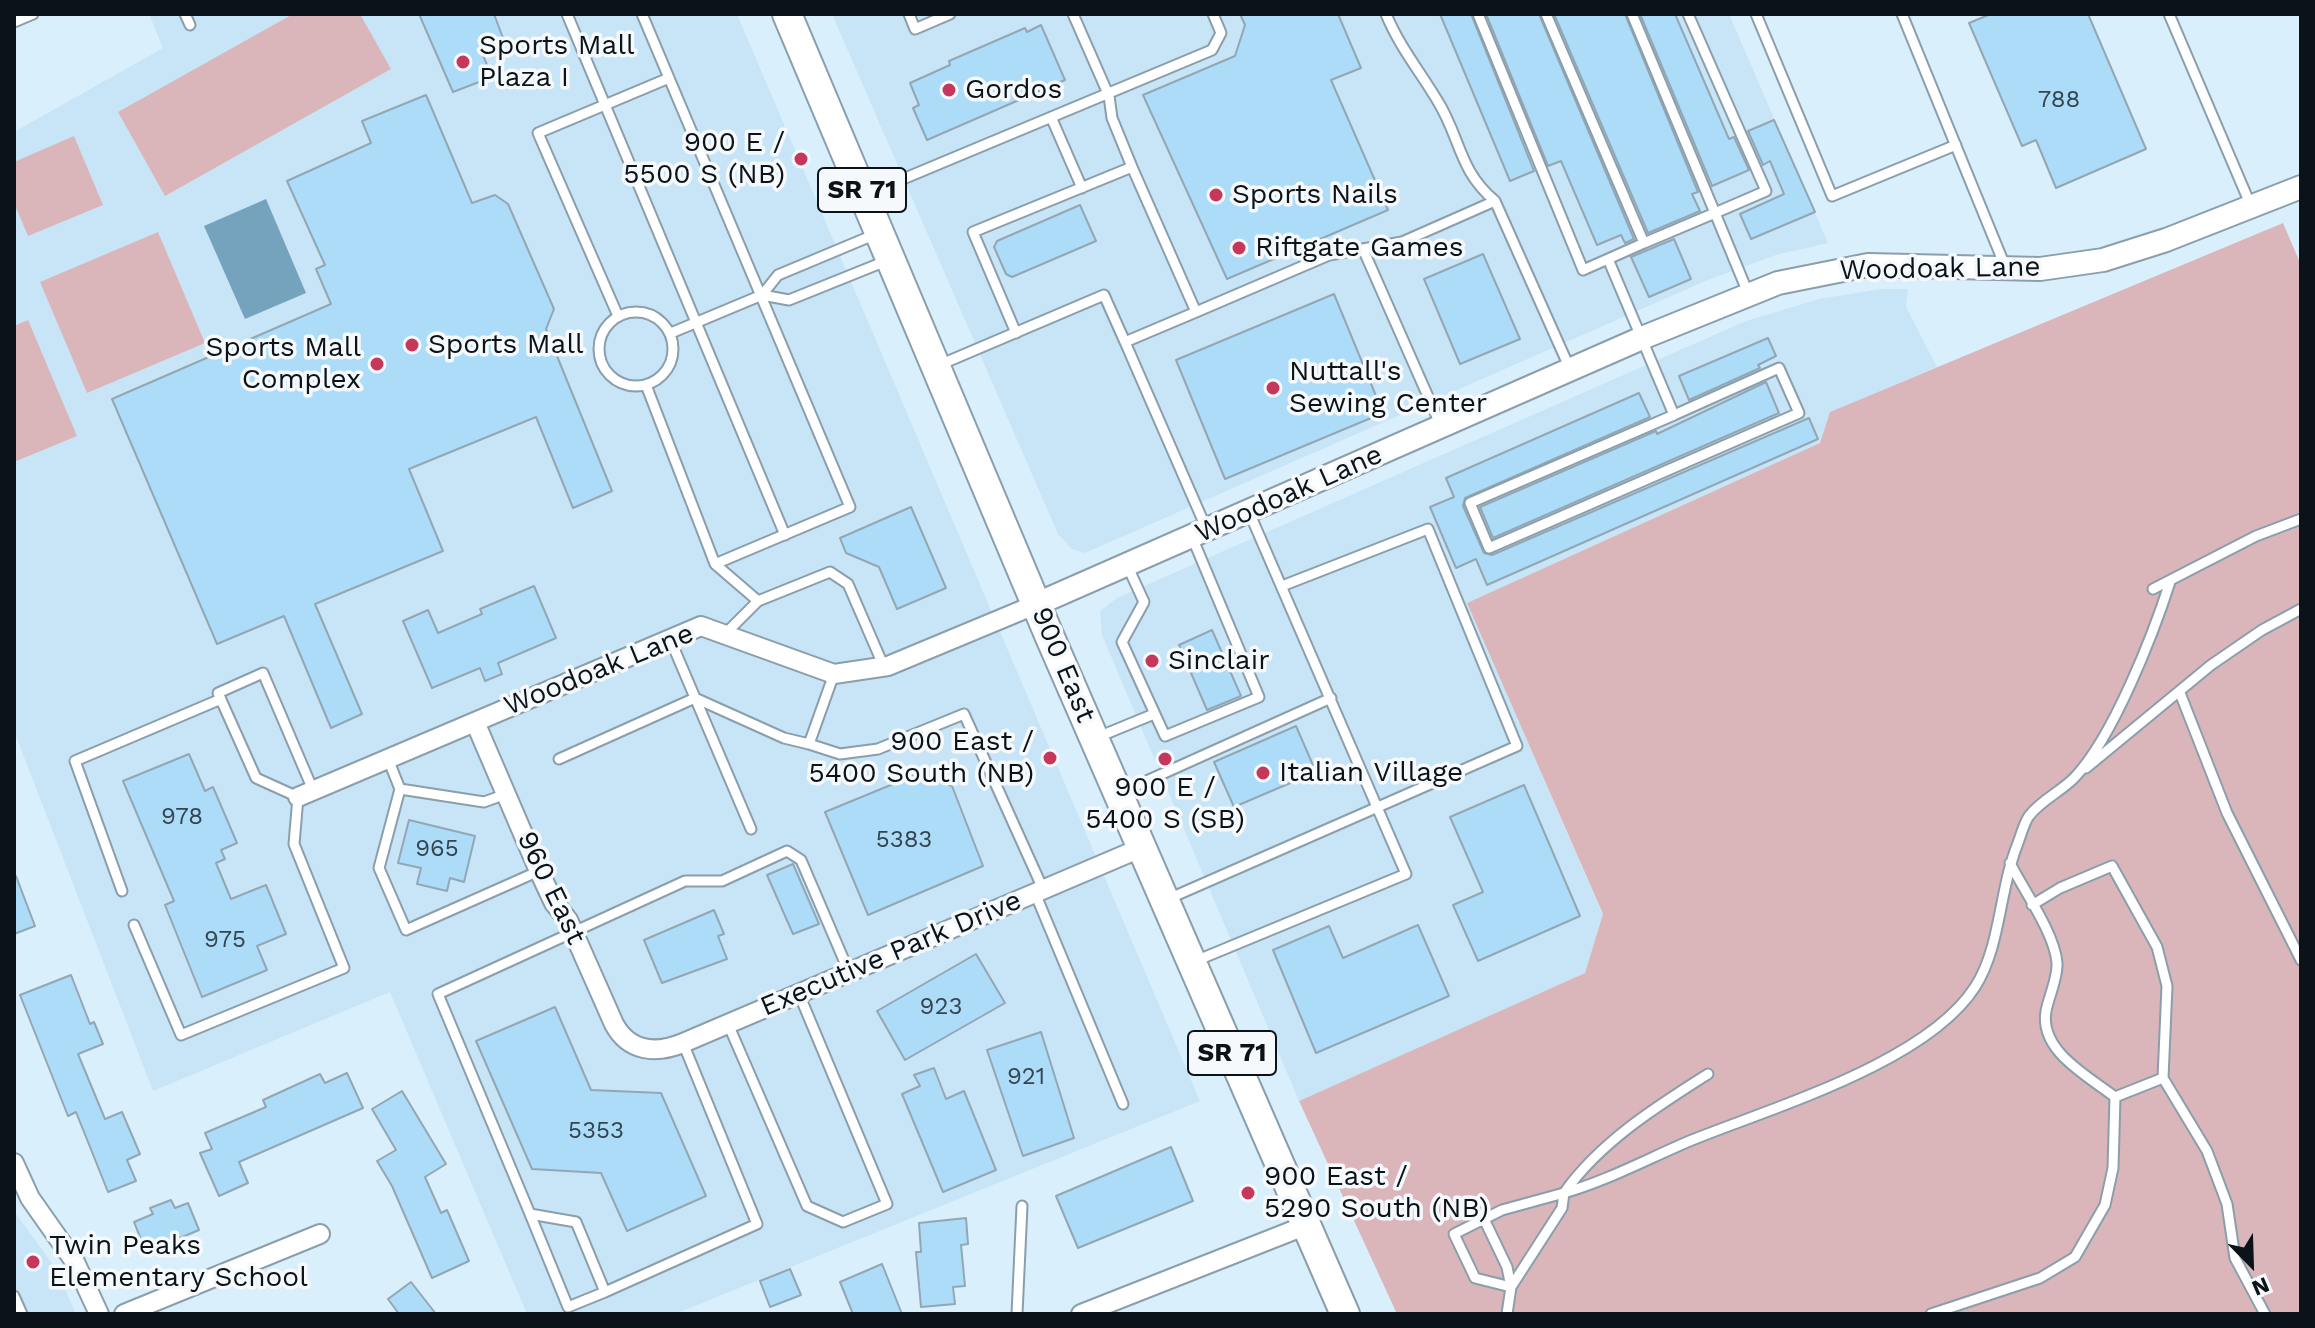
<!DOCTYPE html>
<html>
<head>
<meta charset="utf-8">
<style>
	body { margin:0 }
	#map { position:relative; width:2315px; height:1328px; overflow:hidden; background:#d9effc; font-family:"Work Sans",sans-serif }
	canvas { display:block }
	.frame { position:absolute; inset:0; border:16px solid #0b1318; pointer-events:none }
	.north { position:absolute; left:2211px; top:1224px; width:80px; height:80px; -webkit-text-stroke:6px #f5f9fc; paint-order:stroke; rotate:157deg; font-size:22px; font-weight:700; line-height:32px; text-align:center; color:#0b1318 }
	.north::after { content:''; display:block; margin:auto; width:28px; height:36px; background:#0b1318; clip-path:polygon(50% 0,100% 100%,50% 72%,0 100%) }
</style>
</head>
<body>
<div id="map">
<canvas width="2315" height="1328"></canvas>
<div class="frame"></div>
<div class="north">N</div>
</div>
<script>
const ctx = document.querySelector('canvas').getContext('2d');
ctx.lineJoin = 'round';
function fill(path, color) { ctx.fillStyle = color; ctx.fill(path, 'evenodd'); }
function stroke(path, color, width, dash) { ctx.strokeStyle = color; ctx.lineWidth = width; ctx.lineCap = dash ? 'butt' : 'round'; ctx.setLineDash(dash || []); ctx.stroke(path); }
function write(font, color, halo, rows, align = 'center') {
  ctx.font = font + ' "Work Sans",sans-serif'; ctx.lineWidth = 7; ctx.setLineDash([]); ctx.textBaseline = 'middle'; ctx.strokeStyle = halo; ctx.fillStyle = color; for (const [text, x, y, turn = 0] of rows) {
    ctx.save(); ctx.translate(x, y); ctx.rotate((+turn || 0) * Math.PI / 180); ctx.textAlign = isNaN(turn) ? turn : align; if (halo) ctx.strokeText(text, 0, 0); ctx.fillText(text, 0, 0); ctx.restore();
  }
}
fill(new Path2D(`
	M 149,14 L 737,14 L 1200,1101 L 675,1314 L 527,1314 L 390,992 L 153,1091 L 14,731 L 14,132 L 163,48 Z
	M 832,14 L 1729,14 L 1828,243 L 1776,255 L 1708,280 L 1085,553 L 1072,549 L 1058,534 Z
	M 1881,289 L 1908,289 L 1906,307 L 1937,367 L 1830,412 L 1821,443 L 1467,603 L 1603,915 L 1585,973 L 1299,1101 L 1102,635 L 1100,611 L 1117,598 L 1746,321 L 1819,299 Z
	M 14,1211 L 56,1269 L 76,1314 L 14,1314 Z`), '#c8e5f7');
fill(new Path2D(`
	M 293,14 L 360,14 L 391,69 L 165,196 L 118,112 Z
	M 74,136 L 103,205 L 28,236 L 14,203 L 14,162 Z
	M 2283,223 L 2301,265 L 2301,1314 L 1397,1314 L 1299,1101 L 1585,973 L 1603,914 L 1467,603 L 1820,443 L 1830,412 Z
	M 158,232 L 205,343 L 87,393 L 40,282 Z
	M 28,320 L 77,436 L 14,462 L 14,326 Z`), '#dab6ba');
fill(new Path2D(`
	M 266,199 L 306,293 L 245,319 L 204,226 Z`), '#75a3be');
const building = new Path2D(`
	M 419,14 L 494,14 L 503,38 L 480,48 L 492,77 L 453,92 Z
	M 1240,14 L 1338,14 L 1361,68 L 1331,80 L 1388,210 L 1227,279 L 1143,95 L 1235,56 L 1245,25 Z
	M 1440,14 L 1471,14 L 1534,171 L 1510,181 Z
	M 1486,14 L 1539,14 L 1634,239 L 1625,243 L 1621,235 L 1597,245 L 1561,161 L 1548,166 Z
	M 1554,14 L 1625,14 L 1698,192 L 1692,194 L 1700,211 L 1648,233 Z
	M 1640,14 L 1675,14 L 1729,139 L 1734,137 L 1749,170 L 1712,186 Z
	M 1991,14 L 2088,14 L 2146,149 L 2056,188 L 2036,140 L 2022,146 L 1969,23 Z
	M 1041,25 L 1065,80 L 927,140 L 913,108 L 919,105 L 910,83 L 950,65 L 949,61 L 1025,28 L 1027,32 Z
	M 426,95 L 472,203 L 495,195 L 508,204 L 554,309 L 546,329 L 612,491 L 573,508 L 536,417 L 409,469 L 443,551 L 315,604 L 362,714 L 331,728 L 284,616 L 217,644 L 112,399 L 331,304 L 316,269 L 325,265 L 287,181 L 371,143 L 362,121 Z
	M 1774,120 L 1815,212 L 1751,239 L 1740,214 L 1784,194 L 1770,161 L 1763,165 L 1748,131 Z
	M 1080,205 L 1096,241 L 1012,277 L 1006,274 L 994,247 L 997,241 Z
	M 1674,239 L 1691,279 L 1649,297 L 1631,257 Z
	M 1483,254 L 1520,339 L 1460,364 L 1424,279 Z
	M 1334,294 L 1383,413 L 1225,479 L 1176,360 Z
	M 1768,338 L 1776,356 L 1758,365 L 1760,368 L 1689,400 L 1679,376 Z
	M 1766,382 L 1779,413 L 1493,538 L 1480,507 L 1656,431 L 1657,434 Z
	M 1639,393 L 1650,417 L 1465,498 L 1463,506 L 1484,553 L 1492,555 L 1809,418 L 1818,439 L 1487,585 L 1476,559 L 1456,568 L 1430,507 L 1454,497 L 1446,478 Z
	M 911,507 L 946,588 L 897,609 L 879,567 L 846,553 L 840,538 Z
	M 534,586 L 556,638 L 498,663 L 502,674 L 485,681 L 480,668 L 432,688 L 403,621 L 428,610 L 438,633 L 482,614 L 480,609 Z
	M 1212,630 L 1241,696 L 1207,710 L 1179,645 Z
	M 1296,726 L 1316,772 L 1234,807 L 1214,762 Z
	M 189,754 L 205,791 L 213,787 L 237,843 L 221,850 L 225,859 L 216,863 L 231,899 L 266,885 L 286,934 L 257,946 L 267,970 L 202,997 L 165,905 L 174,901 L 123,781 Z
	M 920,773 L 952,786 L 983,866 L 868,915 L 825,812 Z
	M 1524,785 L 1580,916 L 1478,961 L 1453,905 L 1483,892 L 1450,817 Z
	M 409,820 L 475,836 L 464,882 L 450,878 L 447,891 L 417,884 L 421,868 L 398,863 Z
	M 793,864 L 819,924 L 793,934 L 767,875 Z
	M 16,876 L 35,926 L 14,934 L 14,877 Z
	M 714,910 L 724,934 L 718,936 L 727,959 L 662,983 L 644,940 Z
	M 1418,925 L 1449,996 L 1316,1053 L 1273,950 L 1329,926 L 1343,958 Z
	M 976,954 L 1005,1003 L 905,1060 L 877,1011 Z
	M 71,975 L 90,1024 L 94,1022 L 103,1044 L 78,1054 L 105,1119 L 122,1112 L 140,1154 L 127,1160 L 136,1181 L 108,1192 L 76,1112 L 68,1116 L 20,995 Z
	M 555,1007 L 591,1090 L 661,1093 L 706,1196 L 627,1231 L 601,1173 L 532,1169 L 476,1041 Z
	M 1041,1032 L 1074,1138 L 1023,1156 L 987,1050 Z
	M 934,1068 L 946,1099 L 964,1091 L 996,1170 L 943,1192 L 902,1094 L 920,1086 L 914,1075 Z
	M 347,1073 L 363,1108 L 239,1162 L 248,1183 L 219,1196 L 200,1153 L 212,1149 L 205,1133 L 266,1107 L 263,1100 L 320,1074 L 325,1083 Z
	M 402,1091 L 446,1164 L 425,1177 L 441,1213 L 447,1210 L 469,1261 L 432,1278 L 392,1186 L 377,1161 L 396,1150 L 372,1109 Z
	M 1171,1147 L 1193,1201 L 1078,1248 L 1056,1196 Z
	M 171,1200 L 175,1208 L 188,1203 L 199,1230 L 146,1252 L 134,1222 L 153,1214 L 150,1208 Z
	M 966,1218 L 968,1244 L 961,1245 L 965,1286 L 953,1287 L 955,1304 L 921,1307 L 916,1252 L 921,1252 L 919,1223 Z
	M 882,1264 L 902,1314 L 853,1314 L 840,1282 Z
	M 790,1269 L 801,1295 L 770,1307 L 760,1281 Z
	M 411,1282 L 436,1314 L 399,1314 L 388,1299 Z`);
fill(building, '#addcf9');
stroke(building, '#92a7b3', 2);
const service = new Path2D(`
	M 185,14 L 190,25
	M 567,14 L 785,535
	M 642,14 L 850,507 L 715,564 L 646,385
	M 909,14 L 915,29 L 950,14
	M 1073,14 L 1109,96 L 1112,118 L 1132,167 L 1196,312 L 1125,342 L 1207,530
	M 1386,14 C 1399,46 1419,70 1437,100 C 1461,138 1458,170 1495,201
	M 1478,14 L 1583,270 L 1608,259 L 1674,415 L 1470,503 L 1489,548 L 1799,413 L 1779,368 L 1674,415
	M 1546,14 L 1644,243 L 1715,213 L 1748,293
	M 1632,14 L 1715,213 L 1766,191 L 1688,14
	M 1756,14 L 1832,196 L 1956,145
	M 1902,14 L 2005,266
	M 2169,14 L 2251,206
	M 14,22 L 33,14
	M 1051,117 L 1082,188
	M 867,194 L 1212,50 L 1221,33 L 1213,14
	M 1363,249 L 1441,426
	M 1608,259 L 1644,243
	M 762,295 L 789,300 L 886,261
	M 1196,312 L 1329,255 L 1402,242 L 1495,201 L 1570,369
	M599 349a37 37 0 1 1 74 0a37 37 0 1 1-74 0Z
	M 618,316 L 538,133 L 669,78
	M 671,333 L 762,295 L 778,275 L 876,234
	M 1016,333 L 973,232 L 1132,167
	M 937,366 L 1104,295 L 1125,342
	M 715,564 L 758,601
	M 1127,565 L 1144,602 L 1122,642 L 1165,736 L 1259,697 L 1192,537
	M 2153,589 L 2256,536 L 2301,519
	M 725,634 L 758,601 L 830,572 L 848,584 L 884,667
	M 670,639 L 751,829
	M 834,674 L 809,744 L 840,754 L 878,749 L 964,714 L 1043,889
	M 2180,693 L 2227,813 L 2301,960
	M 1098,737 L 1154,714
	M 388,759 L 400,789 L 379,868 L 406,930 L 539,871
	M 559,759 L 695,698 L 784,738 L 809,744
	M 2086,768 L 2211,665 L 2262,630 L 2301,609
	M 400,789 L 484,802 L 506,794
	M 1122,792 L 1331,698
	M 122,891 L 75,761 L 221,699
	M 1035,893 L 1123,1104
	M 1168,899 L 1517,746 L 1428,529 L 1282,586
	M 2032,905 L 2060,888 L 2112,866 L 2157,947 L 2167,986 L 2163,1078 L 2115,1097
	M 134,925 L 181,1035 L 344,968 L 294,844 L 298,797 L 256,778 L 218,693 L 263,673 L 313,790
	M 1193,962 L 1406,874 L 1249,512
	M 728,1024 L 807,1206 L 843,1222 L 887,1204 L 799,994
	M 683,1043 L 757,1224 L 605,1292 L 576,1222 L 530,1214 L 438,994 L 685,881 L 722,881 L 787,851 L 801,860 L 849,972
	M 1708,1074 C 1656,1107 1600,1142 1564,1193 C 1609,1180 1649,1158 1692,1140 C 1774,1107 1927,1062 1975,987 C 2001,947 1999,889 2018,843 C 2021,835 2024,823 2029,816 C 2041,800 2062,791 2075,777 C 2113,737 2153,635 2170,582
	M 2163,1078 L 2207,1151 L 2227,1204 L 2235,1258 L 2265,1314
	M 1564,1193 L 1562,1208 L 1511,1287 L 1475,1278 L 1454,1234 L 1502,1210 Z
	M 530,1214 L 568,1307 L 605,1292
	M 1484,1219 L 1507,1267 L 1511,1287 L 1507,1314
	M 14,1296 L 22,1314
	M 1017,1314 L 1022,1206
	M 1931,1314 L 2040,1278 L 2075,1257 L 2105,1205 L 2113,1168 L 2115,1097 C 2088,1076 2039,1051 2046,1011 C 2049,996 2058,977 2057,963 C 2055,934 2023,889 2010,863`);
const minor = new Path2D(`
	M 475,722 L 539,871 L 554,903 L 568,920 L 614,1024 C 629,1052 656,1054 683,1043 L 1143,847
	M 298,797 L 701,626 L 834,674 L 888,666 L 1037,604
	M 14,1163 L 30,1198 L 75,1262 L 99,1314
	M 124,1314 L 320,1234
	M 1081,1314 L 1307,1225`);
const tertiary = new Path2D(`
	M 1037,604 L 1642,338 L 1778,283 L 1868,265 L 2040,269 L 2103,260 L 2166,240 L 2301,187`);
const primary = new Path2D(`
	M 787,14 L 1049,635 L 1345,1314`);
stroke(service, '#8a9eab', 13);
stroke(minor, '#8a9eab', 22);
stroke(tertiary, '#8a9eab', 26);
stroke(primary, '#8a9eab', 32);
stroke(service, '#fff', 9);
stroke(minor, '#fff', 18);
stroke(tertiary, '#fff', 22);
stroke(primary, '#fff', 28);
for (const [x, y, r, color] of [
	[463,62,8,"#c7375c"],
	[949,90,8,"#c7375c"],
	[801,159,8,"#c7375c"],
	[1216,195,8,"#c7375c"],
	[1239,248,8,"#c7375c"],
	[412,345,8,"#c7375c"],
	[377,364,8,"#c7375c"],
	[1273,388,8,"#c7375c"],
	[1152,661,8,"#c7375c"],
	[1050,758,8,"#c7375c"],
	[1165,759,8,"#c7375c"],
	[1263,773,8,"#c7375c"],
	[1248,1193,8,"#c7375c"],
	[33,1262,8,"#c7375c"]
]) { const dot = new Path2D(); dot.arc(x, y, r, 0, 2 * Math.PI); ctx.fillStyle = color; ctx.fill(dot); stroke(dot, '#f5f9fc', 3); }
write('24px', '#344550', null, [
	["788",2059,100],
	["978",182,817],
	["5383",904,840],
	["965",437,849],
	["975",225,940],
	["923",941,1007],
	["921",1026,1077],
	["5353",596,1131]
]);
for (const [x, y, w] of [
	[862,190,88],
	[1232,1053,88]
]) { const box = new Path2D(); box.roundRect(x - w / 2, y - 22, w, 44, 6); ctx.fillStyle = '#f5f9fc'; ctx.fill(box); stroke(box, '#0b1318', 2); }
write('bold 26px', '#0b1318', null, [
	["SR 71",862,190],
	["SR 71",1232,1053]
]);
write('28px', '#0b1318', '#f5f9fc', [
	["Sports Mall",479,46],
	["Plaza I",479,78],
	["Gordos",965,90],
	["900 E /",785,143,"right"],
	["5500 S (NB)",785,175,"right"],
	["Sports Nails",1232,195],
	["Riftgate Games",1255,248],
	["Sports Mall",428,345],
	["Sports Mall",361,348,"right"],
	["Complex",361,380,"right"],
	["Nuttall's",1289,372],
	["Sewing Center",1289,404],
	["Sinclair",1168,661],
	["900 East /",1034,742,"right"],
	["5400 South (NB)",1034,774,"right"],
	["Italian Village",1279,773],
	["900 E /",1165,788,"center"],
	["5400 S (SB)",1165,820,"center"],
	["900 East /",1264,1177],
	["5290 South (NB)",1264,1209],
	["Twin Peaks",49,1246],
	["Elementary School",49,1278]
], 'left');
write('28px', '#0b1318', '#f5f9fc', [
	["Woodoak Lane",1940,269,-1],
	["Woodoak Lane",1289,494,-24],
	["900 East",1063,665,67],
	["Woodoak Lane",599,670,-22],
	["960 East",551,888,64],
	["Executive Park Drive",891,954,-23]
]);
</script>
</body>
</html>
